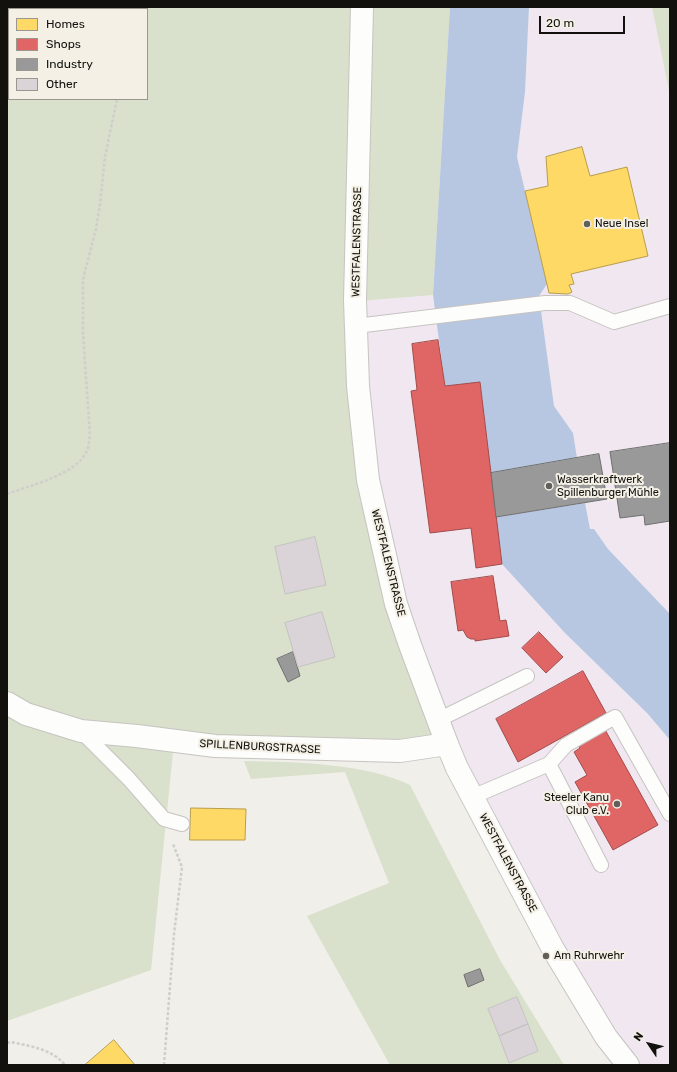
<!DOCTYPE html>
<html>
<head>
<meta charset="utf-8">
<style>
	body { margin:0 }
	#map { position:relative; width:677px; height:1072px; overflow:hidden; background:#f0efea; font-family:Rubik,sans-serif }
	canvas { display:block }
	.frame { position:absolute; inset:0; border:8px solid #12110d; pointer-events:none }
	.legend { position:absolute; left:8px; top:8px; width:140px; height:92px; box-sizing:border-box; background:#f4f0e6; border:1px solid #9a978f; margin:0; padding:5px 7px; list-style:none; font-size:12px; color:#12110d }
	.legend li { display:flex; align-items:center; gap:8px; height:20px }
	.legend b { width:20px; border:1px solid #9a978f }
	.north { position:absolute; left:629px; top:1024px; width:40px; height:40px; -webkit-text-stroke:3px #f4f0e6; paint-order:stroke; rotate:305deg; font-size:11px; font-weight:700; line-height:16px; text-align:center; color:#12110d }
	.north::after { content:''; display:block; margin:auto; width:14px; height:18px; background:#12110d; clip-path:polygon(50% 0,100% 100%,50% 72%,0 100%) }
	.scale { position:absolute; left:539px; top:16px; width:86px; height:18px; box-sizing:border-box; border:2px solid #12110d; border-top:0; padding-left:5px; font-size:12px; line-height:14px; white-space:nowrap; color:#12110d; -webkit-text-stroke:3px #f4f0e6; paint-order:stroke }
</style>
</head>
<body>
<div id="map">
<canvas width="677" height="1072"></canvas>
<div class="frame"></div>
<ul class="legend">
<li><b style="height:11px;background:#ffd966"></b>Homes</li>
<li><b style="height:11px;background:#e06666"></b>Shops</li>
<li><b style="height:11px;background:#999"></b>Industry</li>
<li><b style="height:11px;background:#dad3d8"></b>Other</li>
</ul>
<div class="north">N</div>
<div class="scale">20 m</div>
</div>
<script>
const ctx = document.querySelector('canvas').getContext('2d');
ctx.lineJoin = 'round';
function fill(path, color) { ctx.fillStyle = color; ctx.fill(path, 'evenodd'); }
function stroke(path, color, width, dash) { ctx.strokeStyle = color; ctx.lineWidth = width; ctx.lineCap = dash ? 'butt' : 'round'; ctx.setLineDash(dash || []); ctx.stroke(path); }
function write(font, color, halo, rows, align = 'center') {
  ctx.font = font + ' Rubik,sans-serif'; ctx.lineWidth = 4; ctx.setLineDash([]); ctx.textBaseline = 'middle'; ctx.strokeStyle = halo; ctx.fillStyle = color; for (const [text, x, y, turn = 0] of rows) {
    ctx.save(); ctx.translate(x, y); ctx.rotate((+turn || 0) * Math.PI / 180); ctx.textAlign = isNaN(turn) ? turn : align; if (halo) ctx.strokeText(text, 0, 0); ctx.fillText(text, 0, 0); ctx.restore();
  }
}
fill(new Path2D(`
	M 529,7 L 652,7 L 670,96 L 670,614 L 608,549 L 594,529 L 590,529 L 549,508 L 496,517 L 565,633 L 647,713 L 670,740 L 670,1065 L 632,1065 L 489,826 L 411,643 L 371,479 L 359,301 L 433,295 L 445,385 L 480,382 L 542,464 L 577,458 L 573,433 L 554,406 L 539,296 L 547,284 L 517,157 L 525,92 Z`), '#f0e7f0');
fill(new Path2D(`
	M 7,7 L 355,7 L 366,479 L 445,743 L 174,742 L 151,970 L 7,1021 ZM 9,9 L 147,9 L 147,99 L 9,99 Z
	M 369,7 L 450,7 L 433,295 L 359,301 Z
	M 652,7 L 670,7 L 670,96 Z
	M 244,761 C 294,762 365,763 410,785 L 500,960 L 564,1065 L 390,1065 L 307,916 L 389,883 L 345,772 L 251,779 Z`), '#d9e0cb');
fill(new Path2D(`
	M 450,7 L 529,7 L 525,92 L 517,157 L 547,284 L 539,296 L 554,406 L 573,433 L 577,458 L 491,473 L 480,382 L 445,386 L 433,295 Z
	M 585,503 L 590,529 L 594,529 L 608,549 L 670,614 L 670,740 L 647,713 L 565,633 L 502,564 L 496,517 Z`), '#b7c7e1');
const homes = new Path2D(`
	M 582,147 L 590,176 L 627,167 L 648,256 L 571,274 L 574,284 L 569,285 L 572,292 L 568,294 L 549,293 L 525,191 L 548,186 L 546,157 Z
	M 191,808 L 246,809 L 245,840 L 190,840 Z
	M 114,1040 L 135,1065 L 85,1065 Z`);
fill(homes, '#ffd966');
stroke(homes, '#b89d4b', 1);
const shops = new Path2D(`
	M 438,340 L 445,386 L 480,382 L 502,564 L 476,568 L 471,528 L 430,533 L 411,391 L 417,390 L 412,344 Z
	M 493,576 L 500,621 L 506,620 L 509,636 L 475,641 L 475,639 L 471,639 L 467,637 L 463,630 L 458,631 L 451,582 Z
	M 539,632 L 563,657 L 546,673 L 522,648 Z
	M 583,671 L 606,713 L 518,762 L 496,719 Z
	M 603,726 L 658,825 L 613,850 L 575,782 L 587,775 L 574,752 L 580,748 L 578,744 Z`);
fill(shops, '#e06666');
stroke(shops, '#a24c4b', 1);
const industry = new Path2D(`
	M 670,443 L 670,521 L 645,525 L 644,515 L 620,518 L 610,452 Z
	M 599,454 L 607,499 L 496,517 L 491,473 Z
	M 293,652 L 300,676 L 288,682 L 277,659 Z
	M 480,969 L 484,980 L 468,987 L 464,975 Z`);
fill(industry, '#999');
stroke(industry, '#70706f', 1);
const building = new Path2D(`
	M 315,537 L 326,585 L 285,594 L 275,547 Z
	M 322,612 L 335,657 L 298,667 L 285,623 Z
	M 517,997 L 528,1024 L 499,1036 L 488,1009 Z
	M 528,1024 L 538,1051 L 509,1063 L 499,1036 Z`);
fill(building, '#dad3d8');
stroke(building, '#c5c4c2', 1);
const service = new Path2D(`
	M 356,326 L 545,303 L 570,303 L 614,322 L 670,306
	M 438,720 L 527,676
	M 81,731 L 129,779 L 164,819 L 182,824
	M 549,764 L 566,745 L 615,717 L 670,814
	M 472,797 L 549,764 L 601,865`);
const minor = new Path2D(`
	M 7,703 L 26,714 L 81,731 L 137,736 L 215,746 L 400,751 L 447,744`);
const secondary = new Path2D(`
	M 362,7 L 355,300 L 358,386 L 368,480 L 396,604 L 410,645 L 447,744 L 457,768 L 553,949 L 606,1037 L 628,1065`);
stroke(service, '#c6c4c0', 16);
stroke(minor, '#c6c4c0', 24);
stroke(secondary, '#c6c4c0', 24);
stroke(new Path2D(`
	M 143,9 L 144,7
	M 7,494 C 31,485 76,475 87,451 C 89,446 89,440 90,435 L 83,334 L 83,279 L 96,229 L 100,204 L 105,157 L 117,99
	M 7,1043 L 11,1042 C 30,1046 52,1049 65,1065
	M 164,1065 L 174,934 L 182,867 L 173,844`), '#cfcecc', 2.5, [3, 2]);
stroke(service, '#fdfdfc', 14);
stroke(minor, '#fdfdfc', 22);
stroke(secondary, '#fdfdfc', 22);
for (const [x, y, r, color] of [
	[587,224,4,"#605f5a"],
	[549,486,4,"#605f5a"],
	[617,804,4,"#605f5a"],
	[546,956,4,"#605f5a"]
]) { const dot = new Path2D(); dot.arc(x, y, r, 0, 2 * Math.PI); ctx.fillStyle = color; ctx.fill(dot); stroke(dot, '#f4f0e6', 1.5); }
write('11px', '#12110d', '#f4f0e6', [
	["Neue Insel",595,224],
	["Wasserkraftwerk",557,480],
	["Spillenburger Mühle",557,493],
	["Steeler Kanu",609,798,"right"],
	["Club e.V.",609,811,"right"],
	["Am Ruhrwehr",554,956]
], 'left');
write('11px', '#12110d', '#f4f0e6', [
	["WESTFALENSTRASSE",357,242,-89],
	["WESTFALENSTRASSE",388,563,76],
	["SPILLENBURGSTRASSE",260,747,3],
	["WESTFALENSTRASSE",508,863,62]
]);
</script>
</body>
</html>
